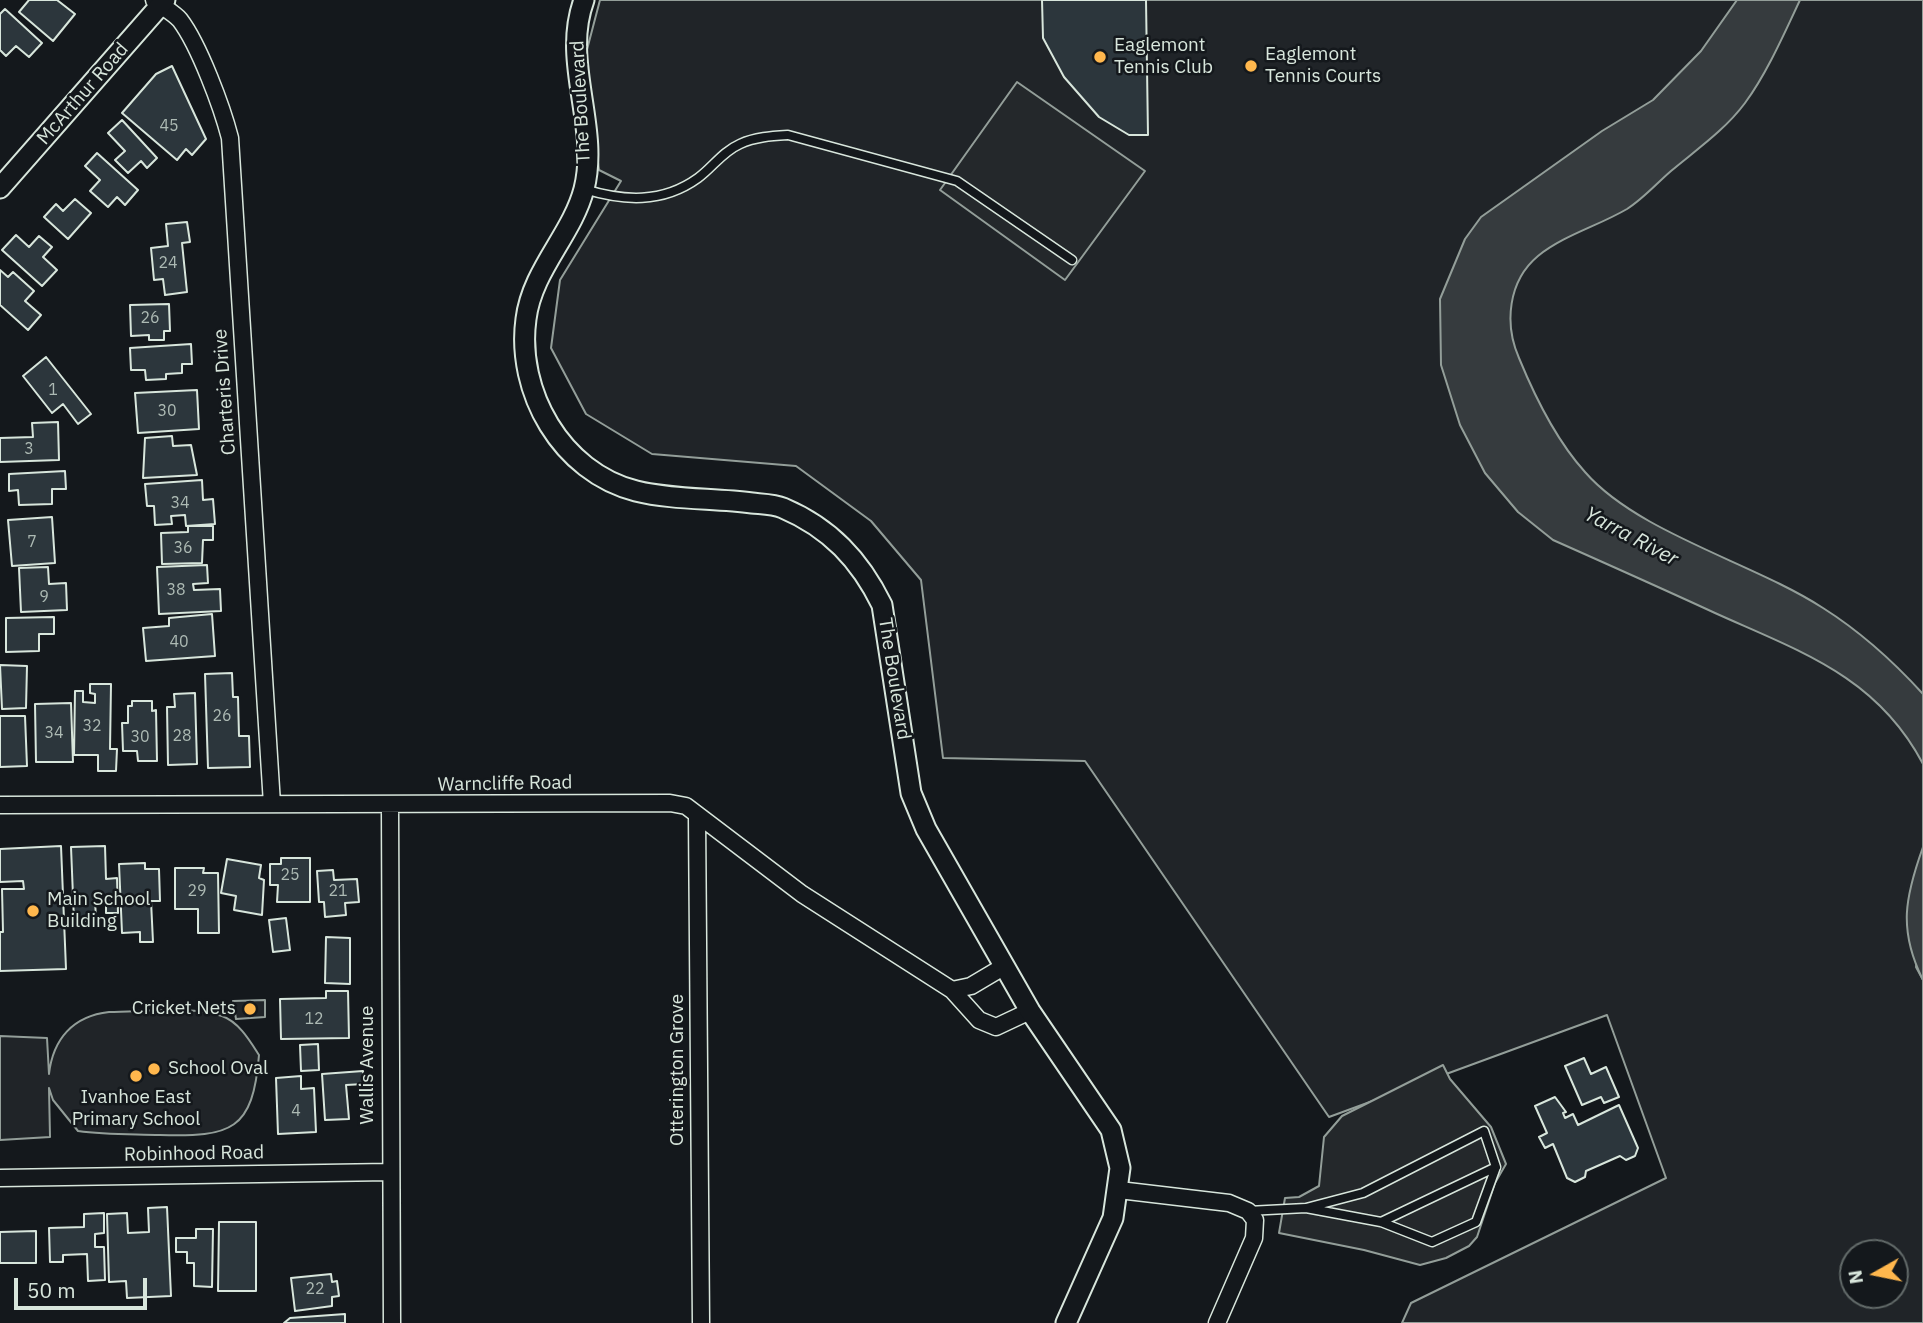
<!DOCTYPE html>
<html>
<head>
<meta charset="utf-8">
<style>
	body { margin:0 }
	#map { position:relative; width:1923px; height:1323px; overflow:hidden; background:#14181c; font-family:"IBM Plex Sans",sans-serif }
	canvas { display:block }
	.north { position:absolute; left:1839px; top:1239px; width:70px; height:70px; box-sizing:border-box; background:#14181c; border:2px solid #626a69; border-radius:50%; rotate:261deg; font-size:19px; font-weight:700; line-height:28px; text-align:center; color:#d8e6dc }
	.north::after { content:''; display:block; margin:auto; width:24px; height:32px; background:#ffb74d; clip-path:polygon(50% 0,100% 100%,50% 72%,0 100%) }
	.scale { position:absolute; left:14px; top:1278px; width:133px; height:32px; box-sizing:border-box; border:4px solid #d8e6dc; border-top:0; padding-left:9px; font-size:21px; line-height:24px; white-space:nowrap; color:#d8e6dc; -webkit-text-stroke:5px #14181c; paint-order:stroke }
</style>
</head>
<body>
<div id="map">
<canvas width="1923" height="1323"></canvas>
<div class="north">N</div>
<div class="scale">50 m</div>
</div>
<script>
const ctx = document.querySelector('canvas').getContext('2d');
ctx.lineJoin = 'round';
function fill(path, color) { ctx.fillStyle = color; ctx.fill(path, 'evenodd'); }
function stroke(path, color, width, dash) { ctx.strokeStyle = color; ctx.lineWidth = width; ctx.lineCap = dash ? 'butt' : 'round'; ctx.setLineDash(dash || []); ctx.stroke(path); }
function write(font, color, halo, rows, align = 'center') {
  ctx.font = font + ' "IBM Plex Sans",sans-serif'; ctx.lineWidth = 5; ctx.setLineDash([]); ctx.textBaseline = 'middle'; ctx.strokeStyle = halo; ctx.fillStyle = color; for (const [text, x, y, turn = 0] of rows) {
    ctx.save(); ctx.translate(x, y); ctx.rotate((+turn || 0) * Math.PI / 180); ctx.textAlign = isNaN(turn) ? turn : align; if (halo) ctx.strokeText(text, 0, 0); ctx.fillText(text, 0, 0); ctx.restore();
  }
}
const green = new Path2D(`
	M 600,0 L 1923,0 L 1923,909 L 1916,967 L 1923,980 L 1923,1323 L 1402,1323 L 1411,1303 L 1666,1178 L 1607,1015 L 1329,1117 L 1085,761 L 943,758 L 921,580 L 871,521 L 796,466 L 652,454 L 586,414 L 551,348 L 560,280 L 621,181 L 599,170 L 584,61 ZM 1853,1253 L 1895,1253 L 1895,1295 L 1853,1295 Z
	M 265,1000 L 265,1017 L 236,1019 L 233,1001 Z
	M 109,1012 C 141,1012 192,1005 222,1016 C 239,1022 250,1041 259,1055 C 253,1131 231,1137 160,1135 C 132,1134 106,1135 78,1131 L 53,1100 L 49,1088 L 50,1137 L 0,1140 L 0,1036 L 47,1038 L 49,1074 C 53,1039 73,1016 109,1012 Z`);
fill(green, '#202428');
stroke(green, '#939e99', 2);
const parking = new Path2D(`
	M 1017,82 L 1145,171 L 1065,280 L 940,190 Z
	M 1443,1065 L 1450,1079 L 1491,1127 L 1506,1164 L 1495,1183 L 1477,1237 L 1469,1246 L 1446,1258 L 1420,1265 L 1364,1250 L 1279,1233 L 1285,1198 L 1299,1197 L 1319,1186 L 1324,1137 L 1342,1116 Z`);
fill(parking, '#24282b');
stroke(parking, '#939e99', 2);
const water = new Path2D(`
	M 1737,0 L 1800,0 C 1784,34 1767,73 1745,103 C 1725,130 1696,150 1671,171 C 1657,183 1643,199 1627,209 C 1598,226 1564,235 1538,256 C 1508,281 1504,324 1519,358 C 1535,397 1556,440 1585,472 C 1638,533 1754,563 1823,608 C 1861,632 1893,661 1923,694 L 1923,764 C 1877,676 1799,651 1715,613 C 1661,588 1607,564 1553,540 L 1518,512 L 1485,473 L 1460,425 L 1441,365 L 1440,299 L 1465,239 L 1481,217 L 1602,131 L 1653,100 L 1701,51 Z
	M 1923,847 L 1923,980 C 1898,930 1905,897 1923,847 Z`);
fill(water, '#363b3e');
stroke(water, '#939e99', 2);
const building = new Path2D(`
	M 29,0 L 57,0 L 75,14 L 53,41 L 19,12 Z
	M 1042,0 L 1146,0 L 1148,135 L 1129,135 L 1099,117 L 1064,77 L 1043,38 Z
	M 5,9 L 42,43 L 29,57 L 16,46 L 6,56 L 0,50 L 0,14 Z
	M 172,66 L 206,139 L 192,155 L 186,149 L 177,160 L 122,113 L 156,74 Z
	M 122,120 L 157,158 L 147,168 L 141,161 L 128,173 L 115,160 L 125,151 L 108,133 Z
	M 97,153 L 138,190 L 125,205 L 117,197 L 108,207 L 90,191 L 100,180 L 85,166 Z
	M 75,199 L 91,213 L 68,239 L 44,217 L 56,204 L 63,211 Z
	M 187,222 L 190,242 L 182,243 L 187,292 L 165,295 L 163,279 L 154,280 L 151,248 L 168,246 L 166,224 Z
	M 16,235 L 29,247 L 39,236 L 52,247 L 43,257 L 57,270 L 42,286 L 2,250 Z
	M 0,270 L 8,277 L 13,272 L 34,291 L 25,301 L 41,315 L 28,330 L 0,305 Z
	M 169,304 L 170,331 L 164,331 L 164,340 L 149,340 L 149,335 L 131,336 L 130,305 Z
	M 191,344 L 192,364 L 182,364 L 182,373 L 166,374 L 166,379 L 146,380 L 145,370 L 131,370 L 130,348 Z
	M 46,357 L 91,414 L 78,424 L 63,404 L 52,413 L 23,376 Z
	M 197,390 L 199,429 L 138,433 L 135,393 Z
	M 58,422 L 59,460 L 0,462 L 0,438 L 33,437 L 32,423 Z
	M 172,436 L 173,446 L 191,445 L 197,475 L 143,478 L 145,438 Z
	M 65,471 L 66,489 L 52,489 L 52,504 L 19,505 L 18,490 L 9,491 L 9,474 Z
	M 202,480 L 203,500 L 213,499 L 215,524 L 186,526 L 185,515 L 171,516 L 172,524 L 155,525 L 154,506 L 147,506 L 145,484 Z
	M 52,517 L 55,563 L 12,566 L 8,520 Z
	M 188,526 L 213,526 L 213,540 L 203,540 L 202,563 L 162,564 L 161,533 L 188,532 Z
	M 207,565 L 208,583 L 193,584 L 194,590 L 220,589 L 221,611 L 159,614 L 157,567 Z
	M 48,567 L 49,584 L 66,583 L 67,610 L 21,612 L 19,568 Z
	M 212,614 L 215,656 L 146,661 L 143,628 L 169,626 L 169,618 Z
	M 54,617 L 54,634 L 39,634 L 39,651 L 6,652 L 6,618 Z
	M 0,665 L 27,666 L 26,708 L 2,709 Z
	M 232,673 L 233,697 L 238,697 L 239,736 L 249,736 L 250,767 L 208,768 L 205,674 Z
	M 90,684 L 111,684 L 110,749 L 117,749 L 116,771 L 98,771 L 98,755 L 74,755 L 75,691 L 83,691 L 83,702 L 95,703 L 95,694 L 90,693 Z
	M 195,693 L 197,764 L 168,765 L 167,707 L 175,707 L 174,694 Z
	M 132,701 L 152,701 L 152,711 L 156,710 L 157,761 L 138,761 L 137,751 L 123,751 L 122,723 L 128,723 L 128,706 L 132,706 Z
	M 71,703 L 73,762 L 36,762 L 35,704 Z
	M 0,716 L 25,716 L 27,766 L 0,767 Z
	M 61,846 L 66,969 L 0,971 L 0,932 L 3,932 L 2,889 L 24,889 L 23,881 L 0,882 L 0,849 Z
	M 105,846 L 106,879 L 117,878 L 118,913 L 106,913 L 106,897 L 95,898 L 96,921 L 74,921 L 71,847 Z
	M 281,858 L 310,858 L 310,902 L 277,902 L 278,885 L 270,885 L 270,864 L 281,864 Z
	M 227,859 L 261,865 L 259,878 L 264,880 L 262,915 L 234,910 L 236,896 L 221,893 Z
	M 145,863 L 145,869 L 159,869 L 160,901 L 151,901 L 153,942 L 140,942 L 140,932 L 122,933 L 119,864 Z
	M 175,868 L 204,868 L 203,873 L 218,873 L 219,933 L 198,933 L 198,909 L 175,909 Z
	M 333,870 L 334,880 L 357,879 L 359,902 L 345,903 L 346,915 L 325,917 L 324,902 L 319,902 L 317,871 Z
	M 286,918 L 290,950 L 273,952 L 269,920 Z
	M 326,937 L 350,938 L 350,984 L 325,983 Z
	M 326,991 L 348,991 L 349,1038 L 281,1039 L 280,999 L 326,998 Z
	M 318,1044 L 319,1070 L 301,1071 L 300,1045 Z
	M 1584,1058 L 1591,1074 L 1606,1067 L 1619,1097 L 1604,1103 L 1601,1097 L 1582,1105 L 1565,1066 Z
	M 363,1071 L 364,1084 L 346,1085 L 349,1119 L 325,1120 L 322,1074 Z
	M 301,1076 L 301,1089 L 314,1088 L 316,1132 L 278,1134 L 276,1078 Z
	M 1555,1097 L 1566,1112 L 1563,1113 L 1565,1118 L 1573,1114 L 1578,1125 L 1619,1105 L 1638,1148 L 1635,1156 L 1626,1160 L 1620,1156 L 1586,1171 L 1585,1177 L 1575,1182 L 1567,1178 L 1553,1144 L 1545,1148 L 1539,1137 L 1547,1133 L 1535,1106 Z
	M 167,1207 L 171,1296 L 127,1298 L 126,1281 L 109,1282 L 107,1214 L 127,1213 L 128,1233 L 149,1232 L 148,1208 Z
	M 104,1213 L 104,1233 L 95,1234 L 95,1247 L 104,1247 L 105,1280 L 88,1281 L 87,1254 L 63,1255 L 63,1262 L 50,1262 L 49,1228 L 84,1227 L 84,1214 Z
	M 219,1222 L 256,1222 L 256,1291 L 218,1291 Z
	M 196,1229 L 213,1229 L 212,1287 L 194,1286 L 194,1263 L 187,1263 L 187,1252 L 176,1252 L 176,1238 L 196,1238 Z
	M 36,1231 L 36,1263 L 0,1263 L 0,1232 Z
	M 331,1274 L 332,1282 L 337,1281 L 339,1296 L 332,1297 L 332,1306 L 295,1311 L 291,1278 Z
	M 345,1314 L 345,1323 L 284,1323 L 290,1318 Z`);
fill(building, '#2c363c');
stroke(building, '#d8e6dc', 2);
const service = new Path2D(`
	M 584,189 C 623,201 662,204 698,178 C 713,167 722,152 740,144 C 755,137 772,136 788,135 L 957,181 L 1072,260
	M 1248,1211 L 1306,1208 L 1381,1222 L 1432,1242 L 1476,1222 L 1496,1167 L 1484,1131 L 1363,1193 L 1306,1208
	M 1381,1222 L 1496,1167`);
const minor = new Path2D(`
	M 154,0 C 162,7 173,12 180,20 C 199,45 222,107 230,138 L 272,804
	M 0,805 L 670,803 L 686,806 L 802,894 L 952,990 L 979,1020 L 996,1027 L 1030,1011
	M 390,806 L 392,1323
	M 697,816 L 701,1323
	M 952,990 L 971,986 L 1003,967
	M 0,1178 L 389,1172
	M 1119,1190 L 1229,1203 L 1248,1211 L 1255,1220 L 1254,1238 L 1217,1323`);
const tertiary = new Path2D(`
	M 584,0 C 561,62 600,126 584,189 C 572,235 532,270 526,319 C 516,391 561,472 636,491 C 672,500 714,498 752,503 C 761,504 774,504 783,508 C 830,528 860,560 882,605 L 911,793 L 926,829 L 1030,1011 L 1111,1130 L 1120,1168 L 1113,1218 L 1066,1323
	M 0,188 L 165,0`);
stroke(service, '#d8e6dc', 11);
stroke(minor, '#d8e6dc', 19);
stroke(tertiary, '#d8e6dc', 23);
stroke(service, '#14181c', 8);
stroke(minor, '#14181c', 16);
stroke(tertiary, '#14181c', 19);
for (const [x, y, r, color] of [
	[1100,57,7,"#ffb74d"],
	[1251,66,7,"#ffb74d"],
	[33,911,7,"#ffb74d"],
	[250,1009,7,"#ffb74d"],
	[154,1069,7,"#ffb74d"],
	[136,1076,7,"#ffb74d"]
]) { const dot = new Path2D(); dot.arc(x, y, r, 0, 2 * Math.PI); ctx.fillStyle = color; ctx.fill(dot); stroke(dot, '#14181c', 2.5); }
write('16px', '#adbab4', null, [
	["45",169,126],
	["24",168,263],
	["26",150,318],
	["1",53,390],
	["30",167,411],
	["3",29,449],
	["34",180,503],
	["7",32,542],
	["36",183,548],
	["38",176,590],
	["9",44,597],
	["40",179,642],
	["26",222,716],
	["32",92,726],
	["34",54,733],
	["28",182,736],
	["30",140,737],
	["25",290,875],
	["29",197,891],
	["21",338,891],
	["12",314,1019],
	["4",296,1111],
	["22",315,1289]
]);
write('19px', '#d8e6dc', '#14181c', [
	["Eaglemont",1114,46],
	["Tennis Club",1114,68],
	["Eaglemont",1265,55],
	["Tennis Courts",1265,77],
	["Main School",47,900],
	["Building",47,922],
	["Cricket Nets",236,1009,"right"],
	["School Oval",168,1069],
	["Ivanhoe East",136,1098,"center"],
	["Primary School",136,1120,"center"]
], 'left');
write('19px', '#d8e6dc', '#14181c', [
	["McArthur Road",83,94,-49],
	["The Boulevard",581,102,-93],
	["Charteris Drive",225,392,-94],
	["The Boulevard",894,679,81],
	["Warncliffe Road",505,784,-1],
	["Wallis Avenue",368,1065,-90],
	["Otterington Grove",678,1070,-90],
	["Robinhood Road",194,1154,-1]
]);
write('italic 21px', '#d8e6dc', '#14181c', [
	["Yarra River",1631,537,28]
]);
</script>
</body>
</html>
